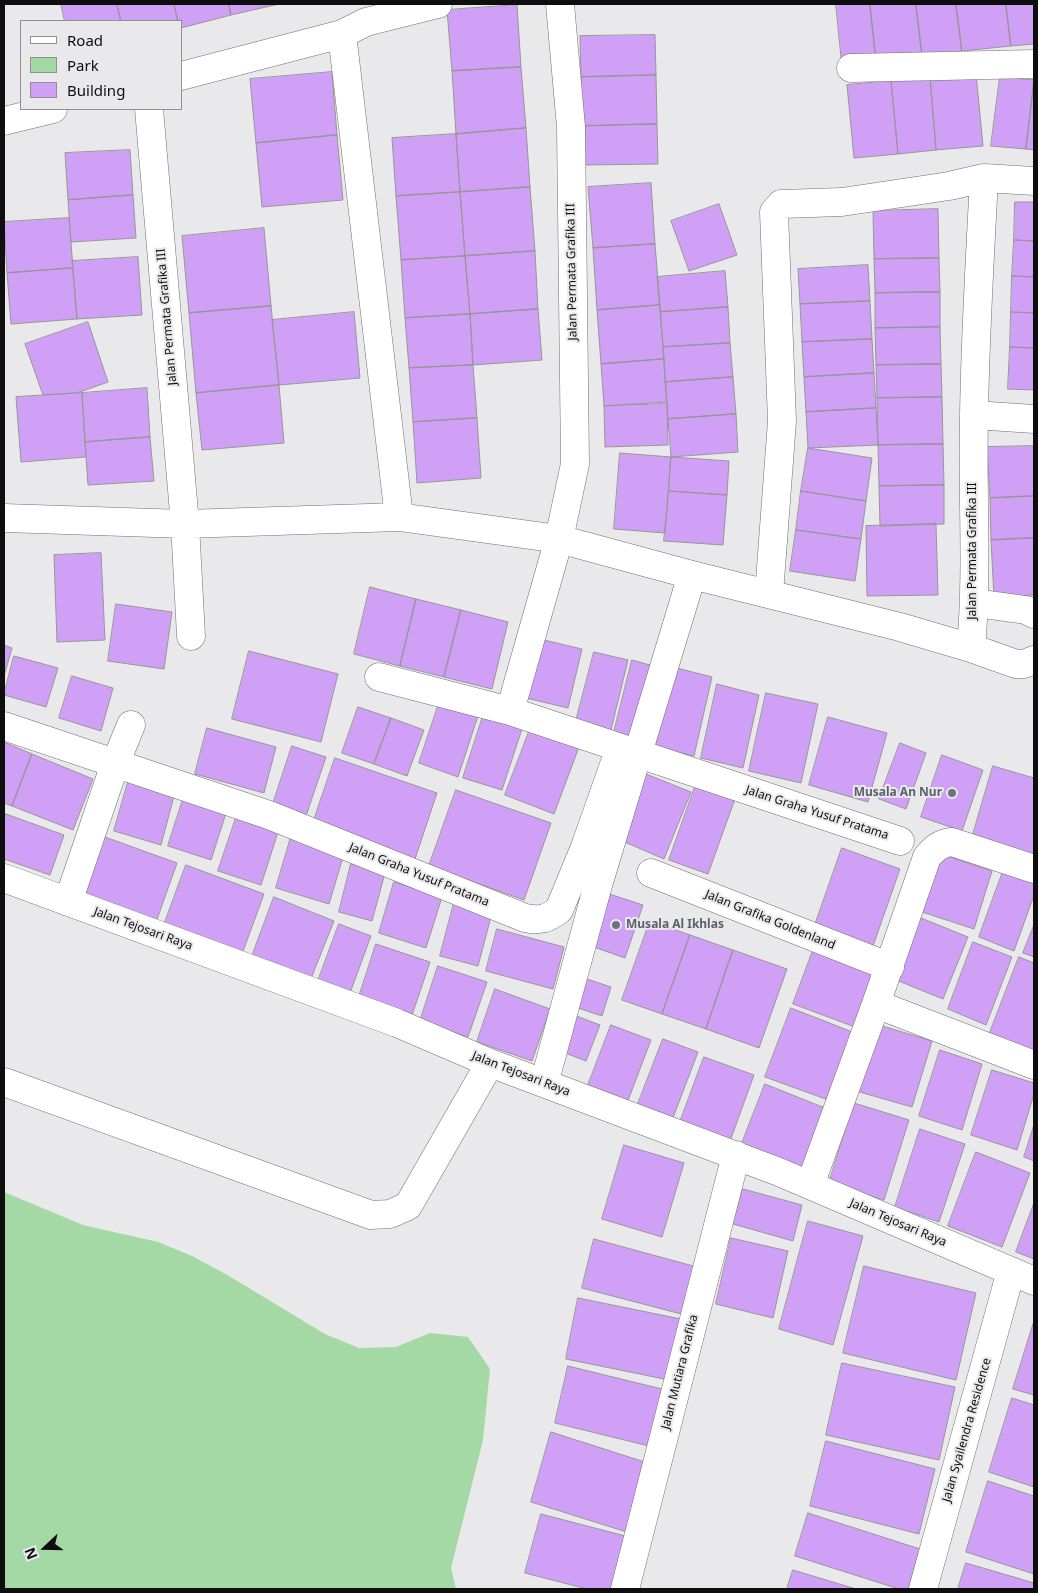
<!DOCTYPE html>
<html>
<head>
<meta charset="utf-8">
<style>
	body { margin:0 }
	#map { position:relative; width:1038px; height:1593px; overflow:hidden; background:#e9e9ec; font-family:"Noto Sans",sans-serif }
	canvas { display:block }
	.frame { position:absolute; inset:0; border:5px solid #0e0e0f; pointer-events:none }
	.legend { position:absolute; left:20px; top:20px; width:162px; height:90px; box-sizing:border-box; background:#e9e9ec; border:1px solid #919194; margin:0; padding:6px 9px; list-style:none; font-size:15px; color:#0e0e0f }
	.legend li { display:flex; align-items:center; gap:10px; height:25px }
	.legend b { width:25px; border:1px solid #919194 }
	.north { position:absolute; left:20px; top:1523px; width:50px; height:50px; -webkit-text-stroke:4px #e9e9ec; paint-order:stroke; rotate:249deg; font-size:14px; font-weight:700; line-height:20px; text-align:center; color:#0e0e0f }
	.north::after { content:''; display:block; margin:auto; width:18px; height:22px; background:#0e0e0f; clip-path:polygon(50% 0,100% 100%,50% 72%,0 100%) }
</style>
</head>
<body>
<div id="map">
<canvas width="1038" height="1593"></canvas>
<div class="frame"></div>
<ul class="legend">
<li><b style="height:6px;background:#fff"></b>Road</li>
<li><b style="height:14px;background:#a4d8a4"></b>Park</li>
<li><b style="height:14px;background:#cfa0f5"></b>Building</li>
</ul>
<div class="north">N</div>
</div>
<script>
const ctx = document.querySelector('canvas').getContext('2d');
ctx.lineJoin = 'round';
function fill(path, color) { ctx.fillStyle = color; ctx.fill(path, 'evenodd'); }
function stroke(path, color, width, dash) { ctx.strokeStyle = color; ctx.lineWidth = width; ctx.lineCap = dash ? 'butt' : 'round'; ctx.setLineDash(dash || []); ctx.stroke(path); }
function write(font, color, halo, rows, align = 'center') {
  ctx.font = font + ' "Noto Sans",sans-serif'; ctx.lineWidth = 4; ctx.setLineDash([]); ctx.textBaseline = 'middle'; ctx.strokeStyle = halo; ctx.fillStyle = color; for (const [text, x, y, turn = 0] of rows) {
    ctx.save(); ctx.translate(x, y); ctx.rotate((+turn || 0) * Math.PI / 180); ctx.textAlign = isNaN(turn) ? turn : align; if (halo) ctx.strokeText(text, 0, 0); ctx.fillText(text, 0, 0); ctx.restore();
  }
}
fill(new Path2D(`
	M 4,1192 L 83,1225 L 158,1242 L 192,1256 L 229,1276 L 325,1334 L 359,1348 L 396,1347 L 430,1333 L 468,1337 L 490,1369 L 483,1440 L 451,1568 L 456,1589 L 4,1589 Z`), '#a4d8a4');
const building = new Path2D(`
	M 61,4 L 117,4 L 121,21 L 65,21 Z
	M 117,4 L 174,4 L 178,21 L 121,21 Z
	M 174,4 L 229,4 L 231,15 L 181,28 L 181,21 L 178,21 Z
	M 229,4 L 279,4 L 231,15 Z
	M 836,4 L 870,4 L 876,60 L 842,63 Z
	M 870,4 L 916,4 L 922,55 L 876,60 Z
	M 916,4 L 956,4 L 962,51 L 922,55 Z
	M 956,4 L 1006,4 L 1011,46 L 962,51 Z
	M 1006,4 L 1034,4 L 1034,44 L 1011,46 Z
	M 517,5 L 521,67 L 452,71 L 447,10 Z
	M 655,35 L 656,75 L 581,77 L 580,36 Z
	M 521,67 L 526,128 L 456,134 L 452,71 Z
	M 332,72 L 337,135 L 256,143 L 250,79 Z
	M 976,73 L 983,146 L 936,150 L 930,77 Z
	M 656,75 L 657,124 L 582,126 L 581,77 Z
	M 930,77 L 936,150 L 898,154 L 891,81 Z
	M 1000,77 L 1034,80 L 1026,149 L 991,146 Z
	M 1034,80 L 1034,150 L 1026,149 Z
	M 891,81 L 898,154 L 854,158 L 847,85 Z
	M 657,124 L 658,164 L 583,165 L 582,126 Z
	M 526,128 L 530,187 L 460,192 L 456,134 Z
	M 456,134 L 460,192 L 396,196 L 392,138 Z
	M 337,135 L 343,200 L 262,207 L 256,143 Z
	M 130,150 L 133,195 L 68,200 L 65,153 Z
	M 651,183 L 655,244 L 593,248 L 588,187 Z
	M 530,187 L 535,251 L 465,256 L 460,192 Z
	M 460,192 L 465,256 L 401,260 L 396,196 Z
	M 133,195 L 136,238 L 71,242 L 68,200 Z
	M 1015,202 L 1034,202 L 1034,241 L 1014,240 Z
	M 719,204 L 737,255 L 689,271 L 671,221 Z
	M 938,209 L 939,258 L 874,259 L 873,211 Z
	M 69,218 L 73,268 L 7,273 L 4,222 Z
	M 264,228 L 271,306 L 189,313 L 182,236 Z
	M 1014,240 L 1034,241 L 1034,277 L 1012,276 Z
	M 655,244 L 660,305 L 597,310 L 593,248 Z
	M 535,251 L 538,309 L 470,314 L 465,256 Z
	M 465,256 L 470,314 L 405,318 L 401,260 Z
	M 138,257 L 142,315 L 77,319 L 72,261 Z
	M 939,258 L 940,292 L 875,293 L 874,259 Z
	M 868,265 L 870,301 L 800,304 L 798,269 Z
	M 73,268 L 77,319 L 11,324 L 7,273 Z
	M 725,271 L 728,307 L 660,312 L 657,277 Z
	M 1012,276 L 1034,277 L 1034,313 L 1011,312 Z
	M 940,292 L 940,327 L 875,328 L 875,293 Z
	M 870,301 L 872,339 L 802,342 L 800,304 Z
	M 660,305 L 664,359 L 601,364 L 597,310 Z
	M 271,306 L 279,385 L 196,393 L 189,313 Z
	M 728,307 L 730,343 L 663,347 L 660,312 Z
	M 538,309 L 542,360 L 473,365 L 470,314 Z
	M 354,312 L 360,378 L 279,385 L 272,320 Z
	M 1011,312 L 1034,313 L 1034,348 L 1010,347 Z
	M 470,314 L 473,365 L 409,368 L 405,318 Z
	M 88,322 L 108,382 L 77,393 L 43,395 L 25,344 Z
	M 940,327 L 941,364 L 876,365 L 875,328 Z
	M 872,339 L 874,373 L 804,377 L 802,342 Z
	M 730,343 L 733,377 L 665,382 L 663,347 Z
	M 1010,347 L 1034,348 L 1034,390 L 1008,389 Z
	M 664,359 L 667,402 L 604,406 L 601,364 Z
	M 941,364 L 942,397 L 877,398 L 876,365 Z
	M 473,365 L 477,418 L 413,422 L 409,368 Z
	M 874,373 L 876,408 L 806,412 L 804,377 Z
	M 733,377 L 736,414 L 668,419 L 665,382 Z
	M 279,385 L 284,443 L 202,450 L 196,393 Z
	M 147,388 L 150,437 L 85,442 L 82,393 Z
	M 82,393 L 86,457 L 21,462 L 16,397 Z
	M 942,397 L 943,444 L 878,445 L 877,398 Z
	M 667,404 L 668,445 L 605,447 L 604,406 Z
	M 876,408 L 878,445 L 808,448 L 806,412 Z
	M 736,414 L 738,452 L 671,457 L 668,419 Z
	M 477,418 L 481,478 L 417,483 L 413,422 Z
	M 150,437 L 154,481 L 88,485 L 85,442 Z
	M 943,444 L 944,485 L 879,486 L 878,445 Z
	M 1034,446 L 1034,496 L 990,498 L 987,447 Z
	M 808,448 L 872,458 L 866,501 L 801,491 Z
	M 620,453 L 671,457 L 665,533 L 614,529 Z
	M 671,457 L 729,461 L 727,495 L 669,491 Z
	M 944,485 L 944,524 L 880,526 L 879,486 Z
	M 669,491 L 727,495 L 723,545 L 664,541 Z
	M 801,491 L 866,501 L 861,539 L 796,530 Z
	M 1034,496 L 1034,538 L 991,540 L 990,498 Z
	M 936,524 L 938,595 L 867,596 L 866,526 Z
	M 796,530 L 861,539 L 855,581 L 790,571 Z
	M 1034,538 L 1034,595 L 994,597 L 991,540 Z
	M 101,553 L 105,640 L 57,642 L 54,555 Z
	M 370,587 L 416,599 L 400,666 L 354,654 Z
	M 416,599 L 461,610 L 444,677 L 400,666 Z
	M 116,604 L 172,612 L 164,669 L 108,661 Z
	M 461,610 L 508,622 L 492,689 L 444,677 Z
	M 540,639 L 582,649 L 568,708 L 526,698 Z
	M 4,645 L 12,648 L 4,676 Z
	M 249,651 L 338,674 L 321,742 L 232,719 Z
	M 594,652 L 628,660 L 611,730 L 576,721 Z
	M 14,656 L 58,668 L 46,707 L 4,695 Z
	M 632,660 L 657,667 L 640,738 L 614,732 Z
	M 673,667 L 712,677 L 694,756 L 655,747 Z
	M 72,676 L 113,688 L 101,731 L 59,718 Z
	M 717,684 L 759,695 L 743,768 L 701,758 Z
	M 766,693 L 818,704 L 801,783 L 749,771 Z
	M 439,703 L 478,716 L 458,777 L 419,763 Z
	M 358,707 L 391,718 L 374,764 L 342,753 Z
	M 483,716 L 522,729 L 502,790 L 463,778 Z
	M 828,717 L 887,733 L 868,802 L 809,785 Z
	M 391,718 L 424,730 L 407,776 L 374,764 Z
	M 207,728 L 276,747 L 264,793 L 195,774 Z
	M 530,729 L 579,747 L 554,814 L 505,795 Z
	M 4,742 L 32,754 L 12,806 L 4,803 Z
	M 900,743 L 926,753 L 906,809 L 879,799 Z
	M 292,746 L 326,757 L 304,822 L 271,810 Z
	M 32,754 L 93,779 L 73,830 L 12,806 Z
	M 942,755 L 983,770 L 962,831 L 921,817 Z
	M 335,758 L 437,793 L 414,862 L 312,826 Z
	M 993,766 L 1034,778 L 1034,856 L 972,838 Z
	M 646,774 L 691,792 L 664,859 L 620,840 Z
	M 697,781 L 736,796 L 708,874 L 669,860 Z
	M 128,782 L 174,796 L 161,845 L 114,831 Z
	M 456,790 L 551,823 L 524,900 L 429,866 Z
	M 184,796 L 227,810 L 211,860 L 168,846 Z
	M 6,814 L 64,835 L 50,875 L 4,859 L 4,820 Z
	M 236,818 L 278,832 L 261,885 L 218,871 Z
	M 105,837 L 177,863 L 155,925 L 83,899 Z
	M 291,837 L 344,854 L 329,904 L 276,888 Z
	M 842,848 L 900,869 L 873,946 L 815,925 Z
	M 941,854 L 992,871 L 974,929 L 922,912 Z
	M 351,864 L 385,873 L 372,921 L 339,912 Z
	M 186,865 L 264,894 L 242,954 L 164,925 Z
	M 1005,866 L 1034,876 L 1034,895 L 1014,951 L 979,937 Z
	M 394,882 L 442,897 L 426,948 L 379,933 Z
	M 606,893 L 643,905 L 625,958 L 588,945 Z
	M 274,897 L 334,921 L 310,981 L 251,959 Z
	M 454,903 L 492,913 L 478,966 L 440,956 Z
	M 921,918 L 968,937 L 943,999 L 896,980 Z
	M 650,921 L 690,935 L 662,1014 L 622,1000 Z
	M 339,924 L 371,936 L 350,993 L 318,981 Z
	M 1034,925 L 1034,957 L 1023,953 Z
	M 497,929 L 564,947 L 553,989 L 486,971 Z
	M 690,935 L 733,950 L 706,1029 L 662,1014 Z
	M 973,942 L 1012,957 L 986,1025 L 948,1009 Z
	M 376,944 L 430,962 L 411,1018 L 358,1000 Z
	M 815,945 L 878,968 L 855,1027 L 793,1004 Z
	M 733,950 L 787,969 L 759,1048 L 706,1029 Z
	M 1019,957 L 1034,963 L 1034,1053 L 989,1035 Z
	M 438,966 L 487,982 L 468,1037 L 420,1021 Z
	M 584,978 L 611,987 L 602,1016 L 575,1007 Z
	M 495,989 L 550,1009 L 532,1061 L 477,1042 Z
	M 791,1008 L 855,1033 L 831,1101 L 765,1077 Z
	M 574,1015 L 600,1025 L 586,1061 L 560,1051 Z
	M 876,1024 L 932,1041 L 912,1107 L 856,1091 Z
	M 611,1025 L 651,1040 L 627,1103 L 587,1088 Z
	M 663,1039 L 698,1052 L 671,1123 L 636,1109 Z
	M 940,1050 L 982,1064 L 962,1130 L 919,1116 Z
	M 704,1057 L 754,1075 L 729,1144 L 679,1125 Z
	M 992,1070 L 1034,1083 L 1034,1094 L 1017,1150 L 971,1135 Z
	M 765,1084 L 830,1110 L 805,1172 L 741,1146 Z
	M 854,1103 L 909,1120 L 884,1200 L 829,1183 Z
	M 1034,1125 L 1034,1161 L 1024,1157 Z
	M 920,1129 L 965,1144 L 939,1222 L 895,1207 Z
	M 624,1145 L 684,1163 L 662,1237 L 602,1219 Z
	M 976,1152 L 1030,1173 L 1002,1247 L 948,1226 Z
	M 743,1189 L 802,1205 L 793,1241 L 733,1224 Z
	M 1034,1203 L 1034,1259 L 1016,1252 Z
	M 808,1221 L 863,1236 L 833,1345 L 779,1329 Z
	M 731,1238 L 788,1251 L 773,1318 L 716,1304 Z
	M 594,1239 L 697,1267 L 685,1315 L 582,1288 Z
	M 864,1266 L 976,1293 L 956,1380 L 843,1353 Z
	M 578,1298 L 681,1319 L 669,1380 L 566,1359 Z
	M 1034,1321 L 1034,1395 L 1013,1389 Z
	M 842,1363 L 955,1387 L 939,1460 L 826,1435 Z
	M 568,1366 L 666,1390 L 653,1447 L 555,1423 Z
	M 1012,1398 L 1034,1405 L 1034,1487 L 989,1472 Z
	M 551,1432 L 651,1464 L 630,1533 L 531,1502 Z
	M 826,1441 L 935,1469 L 919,1534 L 810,1506 Z
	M 988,1481 L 1034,1496 L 1034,1574 L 966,1552 Z
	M 808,1513 L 920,1549 L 908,1589 L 899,1589 L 795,1556 Z
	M 541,1514 L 633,1538 L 620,1589 L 587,1589 L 525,1573 Z
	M 966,1563 L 1034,1583 L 1034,1589 L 958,1589 Z
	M 793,1570 L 856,1589 L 787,1589 Z`);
fill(building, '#cfa0f5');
stroke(building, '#979698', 1);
const minor = new Path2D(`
	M 342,34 L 366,22 L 438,4
	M 851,68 L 1034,64
	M 181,76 L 342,34 L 399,517
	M 149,109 L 185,524 L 191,636
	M 4,121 L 53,109
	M 974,415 L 1034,419
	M 4,518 L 185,524 L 399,517 L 559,539 L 692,575 L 900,627 L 971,648 C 978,571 972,494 974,417 C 975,337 980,258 984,178
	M 769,594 L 782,421 L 774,212 L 781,204 L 842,202 L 949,186 L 984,178 L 1034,181
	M 975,603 L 1026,610 L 1034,614
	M 971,648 L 1016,664 L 1024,664 L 1034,660
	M 379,677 L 510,711 L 900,841
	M 510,711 L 559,539 L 575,464 L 571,127 L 560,4
	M 4,726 L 269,815 L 525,918 C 540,921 547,919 559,910 L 585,847 L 620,748
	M 651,873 L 890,967
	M 4,878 L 397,1023 L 490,1063 L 779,1172 L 1034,1281
	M 68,902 L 115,764 L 131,725
	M 876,1004 L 927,857 C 934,849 940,843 952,842 L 1034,869
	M 548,1069 L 598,885 L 692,575
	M 4,1082 L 371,1215 L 390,1214 L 408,1206 L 490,1063
	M 810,1185 L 876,1004 L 1034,1065
	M 625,1589 L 736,1155
	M 923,1589 L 1011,1271`);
stroke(minor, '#6f6f71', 29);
stroke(minor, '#fff', 28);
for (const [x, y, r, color] of [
	[952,793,5,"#6b7280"],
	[616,925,5,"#6b7280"]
]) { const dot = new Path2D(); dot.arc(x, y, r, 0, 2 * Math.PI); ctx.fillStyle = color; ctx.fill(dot); stroke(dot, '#e9e9ec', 2); }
write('12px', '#0e0e0f', '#e9e9ec', [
	["Jalan Permata Grafika III",572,272,-91],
	["Jalan Permata Grafika III",167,317,-95],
	["Jalan Permata Grafika III",973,551,-90],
	["Jalan Graha Yusuf Pratama",817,813,18],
	["Jalan Graha Yusuf Pratama",419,875,22],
	["Jalan Grafika Goldenland",770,920,22],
	["Jalan Tejosari Raya",143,929,20],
	["Jalan Tejosari Raya",521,1074,21],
	["Jalan Tejosari Raya",898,1223,23],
	["Jalan Mutiara Grafika",680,1372,-76],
	["Jalan Syailendra Residence",967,1430,-74]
]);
write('bold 12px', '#5b616d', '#e9e9ec', [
	["Musala An Nur",942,793],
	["Musala Al Ikhlas",626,925,"left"]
], 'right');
</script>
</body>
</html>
